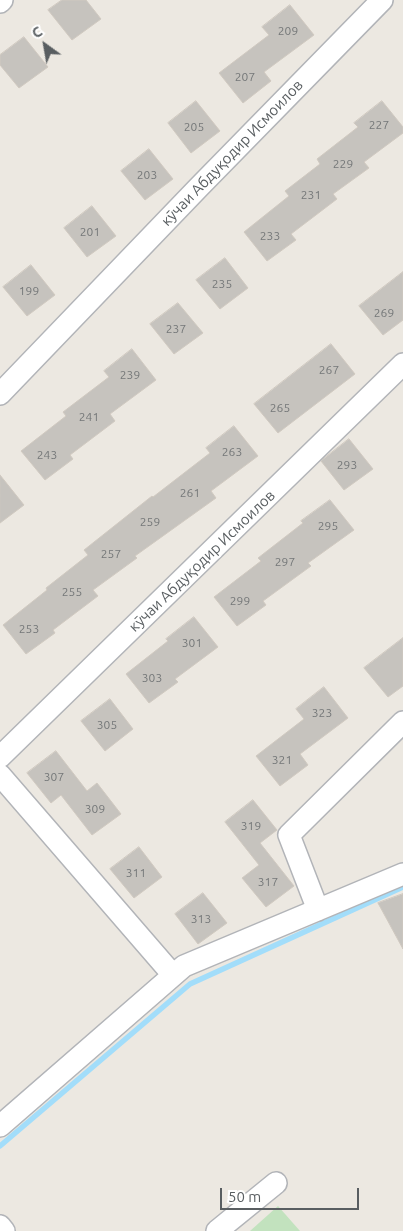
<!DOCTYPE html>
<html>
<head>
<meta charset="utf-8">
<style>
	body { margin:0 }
	#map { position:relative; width:403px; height:1231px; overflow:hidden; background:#ece8e1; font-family:Ubuntu,sans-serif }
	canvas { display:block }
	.north { position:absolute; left:20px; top:20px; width:50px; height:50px; -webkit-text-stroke:4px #fff; paint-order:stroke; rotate:328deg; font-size:14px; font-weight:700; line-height:20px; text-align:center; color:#595e61 }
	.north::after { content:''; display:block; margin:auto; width:18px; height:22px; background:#595e61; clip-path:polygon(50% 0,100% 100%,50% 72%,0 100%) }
	.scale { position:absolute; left:220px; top:1188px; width:139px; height:22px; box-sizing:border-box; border:2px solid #595e61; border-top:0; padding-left:6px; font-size:15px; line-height:18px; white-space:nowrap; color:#595e61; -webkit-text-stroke:4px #fff; paint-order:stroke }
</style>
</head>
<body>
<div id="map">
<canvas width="403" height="1231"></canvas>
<div class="north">С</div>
<div class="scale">50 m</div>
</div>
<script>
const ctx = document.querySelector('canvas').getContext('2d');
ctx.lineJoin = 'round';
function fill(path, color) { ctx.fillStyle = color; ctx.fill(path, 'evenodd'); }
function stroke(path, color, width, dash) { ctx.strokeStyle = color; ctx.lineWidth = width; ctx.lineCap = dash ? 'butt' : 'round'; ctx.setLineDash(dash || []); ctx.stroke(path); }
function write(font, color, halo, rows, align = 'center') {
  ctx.font = font + ' Ubuntu,sans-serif'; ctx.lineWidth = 4; ctx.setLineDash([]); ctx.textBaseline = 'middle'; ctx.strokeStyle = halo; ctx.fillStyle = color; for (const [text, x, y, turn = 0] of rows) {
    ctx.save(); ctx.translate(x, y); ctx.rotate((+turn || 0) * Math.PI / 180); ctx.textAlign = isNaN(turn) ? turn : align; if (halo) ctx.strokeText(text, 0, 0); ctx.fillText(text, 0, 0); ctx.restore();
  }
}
fill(new Path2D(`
	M 278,1206 L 300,1231 L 250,1231 Z`), '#c2e2be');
stroke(new Path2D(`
	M 0,1146 L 190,984 L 403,887`), '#a2ddfa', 5.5);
const building = new Path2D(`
	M 62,0 L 86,0 L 101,19 L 72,40 L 48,10 Z
	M 290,5 L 314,35 L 264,72 L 271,81 L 243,103 L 219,73 L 269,35 L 262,27 Z
	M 24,37 L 48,67 L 19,88 L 0,65 L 0,55 Z
	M 196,101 L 220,131 L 191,153 L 168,123 Z
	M 382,101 L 403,127 L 403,133 L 364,162 L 369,168 L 333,194 L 337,199 L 291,234 L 296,240 L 267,261 L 244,232 L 289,196 L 285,191 L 320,164 L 317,159 L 358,127 L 354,123 Z
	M 149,149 L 173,179 L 145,200 L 121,171 Z
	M 92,206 L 116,236 L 87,257 L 64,228 Z
	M 225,258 L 248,288 L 220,309 L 196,280 Z
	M 31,265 L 55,295 L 27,316 L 3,287 Z
	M 403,272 L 403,320 L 383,335 L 359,306 Z
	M 178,303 L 203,333 L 174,354 L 150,324 Z
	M 331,344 L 355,374 L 278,433 L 254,404 Z
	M 132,349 L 156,380 L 110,414 L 115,421 L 70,455 L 73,459 L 45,480 L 21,451 L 66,416 L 63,412 L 109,377 L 104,371 Z
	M 234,426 L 258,456 L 211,491 L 216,498 L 135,556 L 137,558 L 93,590 L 98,596 L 53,630 L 55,633 L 26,654 L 3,625 L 47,590 L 46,588 L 88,555 L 84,550 L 152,496 L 153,497 L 210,453 L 206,448 Z
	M 349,439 L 373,469 L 344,490 L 321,461 Z
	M 0,475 L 24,505 L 0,523 Z
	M 330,500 L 354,530 L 308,563 L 311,566 L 263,601 L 266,605 L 237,626 L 214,597 L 261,561 L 258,558 L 303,523 L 301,521 Z
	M 194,617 L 218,647 L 175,679 L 178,682 L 149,703 L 126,674 L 168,641 L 166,639 Z
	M 403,638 L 403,686 L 388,697 L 364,668 Z
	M 324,687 L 348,718 L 300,754 L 308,765 L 280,786 L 256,756 L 304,719 L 296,709 Z
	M 110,699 L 133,729 L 105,751 L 81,721 Z
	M 56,751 L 87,791 L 97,783 L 121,814 L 92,835 L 61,795 L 51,803 L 27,773 Z
	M 253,800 L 277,830 L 260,843 L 294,886 L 266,907 L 242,878 L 259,865 L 225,822 Z
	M 139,847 L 162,877 L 134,898 L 110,869 Z
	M 203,893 L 227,923 L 198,944 L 175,914 Z
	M 403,894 L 403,949 L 378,903 Z`);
fill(building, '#c6c3be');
stroke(building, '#d0c9c0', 1);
const minor = new Path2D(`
	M 0,2 L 2,0
	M 0,394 L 198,188 L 382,0
	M 0,757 L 403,364
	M 0,775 L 173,975
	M 318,910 L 289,835 L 403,722
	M 0,1126 L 184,966 L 403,874
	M 0,1226 L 4,1231
	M 217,1231 L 276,1183`);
stroke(minor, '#b2b4b8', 24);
stroke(minor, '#fff', 21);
write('12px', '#747778', null, [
	["209",288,31],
	["207",245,77],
	["227",379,125],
	["205",194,127],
	["229",343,164],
	["203",147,175],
	["231",311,195],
	["201",90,232],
	["233",270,236],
	["235",222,284],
	["199",29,291],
	["269",384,313],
	["237",176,329],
	["267",329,370],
	["239",130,375],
	["265",280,408],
	["241",89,417],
	["263",232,452],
	["243",47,455],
	["293",347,465],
	["261",190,493],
	["259",150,522],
	["295",328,526],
	["257",111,554],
	["297",285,562],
	["255",72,592],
	["299",240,601],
	["253",29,629],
	["301",192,643],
	["303",152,678],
	["323",322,713],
	["305",107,725],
	["321",282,760],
	["307",54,777],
	["309",95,809],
	["319",251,826],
	["311",136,873],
	["317",268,882],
	["313",201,919]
]);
write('15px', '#595e61', '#fff', [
	["кӯчаи Абдуқодир Исмоилов",232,153,-46],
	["кӯчаи Абдуқодир Исмоилов",202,561,-44]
]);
</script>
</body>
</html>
